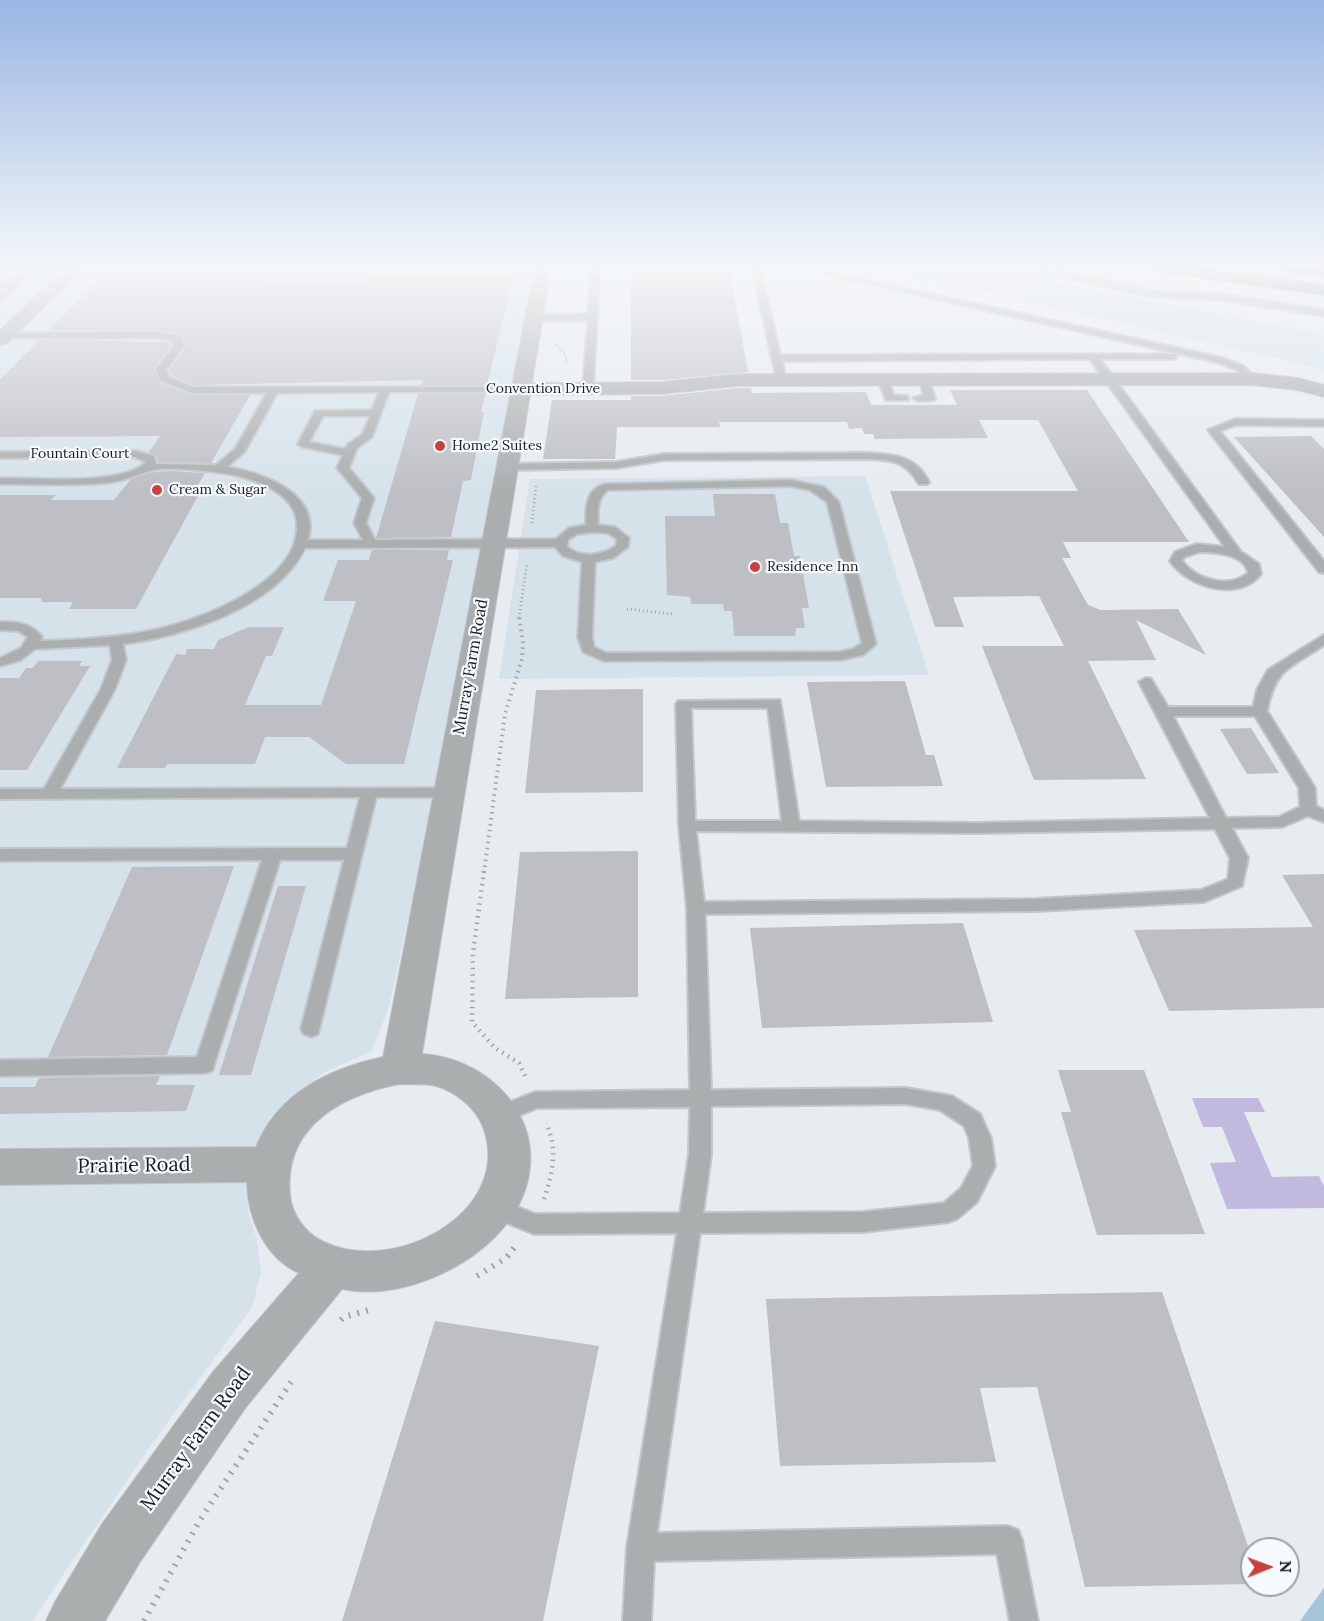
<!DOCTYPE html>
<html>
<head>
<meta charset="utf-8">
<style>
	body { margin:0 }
	#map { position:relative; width:1324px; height:1621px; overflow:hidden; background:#e6ecf0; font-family:Lora,serif }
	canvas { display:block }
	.north { position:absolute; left:1240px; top:1537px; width:60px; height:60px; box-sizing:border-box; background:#f4fafd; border:2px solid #9da2a4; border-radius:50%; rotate:89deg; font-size:16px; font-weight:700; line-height:24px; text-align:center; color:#1b1d1e }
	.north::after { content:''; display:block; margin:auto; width:21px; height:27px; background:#cc3e39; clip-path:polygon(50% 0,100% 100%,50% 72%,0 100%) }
</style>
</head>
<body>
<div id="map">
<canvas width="1324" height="1621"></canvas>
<div class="north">N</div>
</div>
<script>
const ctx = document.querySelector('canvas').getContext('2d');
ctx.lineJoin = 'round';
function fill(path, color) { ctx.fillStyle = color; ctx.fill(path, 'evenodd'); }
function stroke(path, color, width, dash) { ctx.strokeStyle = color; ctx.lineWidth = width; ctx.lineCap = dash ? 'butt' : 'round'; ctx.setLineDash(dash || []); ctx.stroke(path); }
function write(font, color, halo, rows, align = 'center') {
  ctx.font = font + ' Lora,serif'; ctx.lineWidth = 4.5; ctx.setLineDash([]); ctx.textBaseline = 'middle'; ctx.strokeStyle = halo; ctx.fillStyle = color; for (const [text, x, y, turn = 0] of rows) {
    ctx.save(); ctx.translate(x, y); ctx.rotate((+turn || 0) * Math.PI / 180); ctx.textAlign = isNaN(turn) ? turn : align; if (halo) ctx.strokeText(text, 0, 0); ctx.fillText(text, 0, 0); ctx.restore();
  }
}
fill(new Path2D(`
	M 0,266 L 537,266 L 460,678 L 389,1007 L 372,1051 L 325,1072 L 285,1104 L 247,1180 L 248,1211 L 257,1240 L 261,1273 L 252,1307 L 151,1445 L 32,1621 L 0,1621 Z
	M 871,266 L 978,266 L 1324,335 L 1324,369 Z
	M 865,476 L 929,675 L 499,679 L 530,479 Z`), '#d5e2ea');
fill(new Path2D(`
	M 1324,1588 L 1324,1621 L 1300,1621 Z`), '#a4c4d7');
fill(new Path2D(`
	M 1192,1098 L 1258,1098 L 1265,1112 L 1244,1112 L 1272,1177 L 1319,1176 L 1324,1186 L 1324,1208 L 1227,1209 L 1210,1163 L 1236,1162 L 1222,1127 L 1203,1127 Z`), '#c2bade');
fill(new Path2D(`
	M 631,266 L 729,266 L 748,372 L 662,380 L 631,380 Z
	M 368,277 L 513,277 L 487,385 L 421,385 L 423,380 L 193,385 L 171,375 L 169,370 L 186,347 L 184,338 L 178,334 L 155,330 L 49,330 L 99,280 L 269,279 L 264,285 L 364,285 Z
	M 39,340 L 170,342 L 171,346 L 154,369 L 160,383 L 192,395 L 250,395 L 211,463 L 158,462 L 156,455 L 149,452 L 160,436 L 0,437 L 0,380 Z
	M 737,388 L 751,388 L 752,393 L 866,392 L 871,405 L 957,405 L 950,390 L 1087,390 L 1189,542 L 1063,542 L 1071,558 L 1062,558 L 1088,605 L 1101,610 L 1178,609 L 1206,655 L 1136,620 L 1156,660 L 1088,661 L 1146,779 L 1034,780 L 982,646 L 1064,646 L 1039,596 L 953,597 L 964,627 L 935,627 L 890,491 L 1078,491 L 1038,420 L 979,420 L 988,438 L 875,439 L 873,434 L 864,434 L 862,428 L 849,429 L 847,422 L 719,422 L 720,427 L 617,427 L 615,459 L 543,459 L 552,400 L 631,400 L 631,396 L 662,396 Z
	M 418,394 L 485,394 L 481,412 L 484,412 L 471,480 L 463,481 L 451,537 L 376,538 Z
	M 1311,436 L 1324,449 L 1324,537 L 1234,437 Z
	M 171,471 L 205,473 L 198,485 L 204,485 L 136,609 L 69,609 L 73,602 L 42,602 L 41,598 L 0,598 L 0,495 L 56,495 L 51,500 L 114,500 L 131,479 L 153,472 Z
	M 713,494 L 775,494 L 780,523 L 788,523 L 794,556 L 800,556 L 809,608 L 802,608 L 805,628 L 796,628 L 795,636 L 734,636 L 732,611 L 724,611 L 723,604 L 691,604 L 690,597 L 667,595 L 665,516 L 715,516 Z
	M 372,550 L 449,550 L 447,560 L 453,560 L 404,764 L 346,764 L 309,737 L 265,737 L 255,764 L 167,764 L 165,768 L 117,768 L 176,654 L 185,655 L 187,649 L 214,649 L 218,640 L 249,627 L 284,627 L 272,656 L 266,656 L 245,705 L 321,705 L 356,601 L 323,601 L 338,560 L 369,560 Z
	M 38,661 L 82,661 L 79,666 L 90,666 L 27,770 L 0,770 L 0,678 L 19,678 L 26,668 L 33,668 Z
	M 905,681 L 926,755 L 934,755 L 943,786 L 826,787 L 807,682 Z
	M 643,689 L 643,792 L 525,793 L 536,690 Z
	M 1251,728 L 1279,773 L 1247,774 L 1220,729 Z
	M 638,851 L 638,997 L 505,999 L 520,852 Z
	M 234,866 L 167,1055 L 48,1057 L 132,867 Z
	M 1324,874 L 1324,1008 L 1169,1011 L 1134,930 L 1313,927 L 1282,875 Z
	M 278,886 L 306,886 L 251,1075 L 219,1075 Z
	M 963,923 L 993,1022 L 762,1028 L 750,928 Z
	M 1058,1070 L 1144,1070 L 1205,1234 L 1097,1235 L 1061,1112 L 1071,1112 Z
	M 160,1076 L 156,1085 L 195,1085 L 186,1111 L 0,1114 L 0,1087 L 35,1087 L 39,1078 Z
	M 1162,1292 L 1252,1558 L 1252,1584 L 1085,1587 L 1037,1387 L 980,1388 L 996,1462 L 780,1466 L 766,1299 Z
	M 435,1321 L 599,1346 L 543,1621 L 342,1621 Z`), '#bdbfc5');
const lane = new Path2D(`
	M 592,266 L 600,266 L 593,388 L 588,391 L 583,388 L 588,320 L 534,321 L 530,318 L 534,315 L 588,314 Z
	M 752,266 L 760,266 L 780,355 L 1176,354 L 1176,358 L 1173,359 L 1100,359 L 1241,552 L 1259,564 L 1261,574 C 1238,603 1188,587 1170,561 L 1175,552 L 1197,544 L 1225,547 L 1090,359 L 782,361 L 786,380 L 777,382 ZM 1199,552 C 1214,552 1245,554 1248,573 C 1229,589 1197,580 1182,561 L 1184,557 Z
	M 789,266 L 803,266 L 1223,358 L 1243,366 L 1257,379 L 1248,381 L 1237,370 L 1220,363 Z
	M 1028,266 L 1039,266 L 1155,291 L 1222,294 L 1324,310 L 1324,316 L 1222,300 L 1155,297 L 1048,274 Z
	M 155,332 L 178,336 L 182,339 L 184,346 L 166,370 L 169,377 L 193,387 L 525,387 L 525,391 L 521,392 L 389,392 L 372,437 L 357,448 L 349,468 L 374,498 L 366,523 L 375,540 L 556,539 L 569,528 L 586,525 C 586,508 585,490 605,484 L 790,480 L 824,487 L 839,502 L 876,644 L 863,655 L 840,660 L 604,661 L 583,652 L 578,637 L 582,562 L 563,556 L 555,547 L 305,548 C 277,607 184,636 123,644 L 126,660 L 115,689 L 60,789 L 455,788 L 457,792 L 455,796 L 449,797 L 376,797 L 318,1034 L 311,1037 L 304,1034 L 301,1029 L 344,860 L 280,860 L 212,1071 L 205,1073 L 0,1076 L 0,1060 L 197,1057 L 262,860 L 0,861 L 0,849 L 347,848 L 360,797 L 0,799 L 0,789 L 44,789 L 101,689 L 112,660 L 110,645 L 35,649 L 21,660 L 0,666 L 0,658 L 21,648 L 28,637 L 18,631 L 0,630 L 0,622 C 17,622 31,623 42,637 L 40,641 C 77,640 113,638 149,631 C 196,622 300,584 297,524 C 296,497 265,483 242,477 C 226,472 168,466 152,470 C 136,475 122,482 104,483 C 70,486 35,484 0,484 L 0,478 C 34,478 123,486 146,462 L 135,457 L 0,458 L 0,452 L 135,451 L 154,456 L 156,464 L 216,465 L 235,449 L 267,393 L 192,393 L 161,381 L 156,370 L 174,346 L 172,340 L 155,338 L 0,338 L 0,334 L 3,333 ZM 379,392 L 372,410 L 315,411 L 298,444 L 303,447 L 343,455 L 337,468 L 362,498 L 354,523 L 363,540 L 308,540 C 322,494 262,472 227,467 L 245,451 L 277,393 ZM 323,416 L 370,416 L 362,435 L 348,444 L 345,449 L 309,442 ZM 790,486 L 810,490 L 827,502 L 862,643 L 853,649 L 840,652 L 606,653 L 594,647 L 592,637 L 595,562 L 613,558 L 628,547 L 629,538 L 615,527 L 598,525 C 598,512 596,499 608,490 ZM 592,532 L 608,533 L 617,539 L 616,546 C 601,556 582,558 567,547 L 568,540 L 577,534 Z
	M 924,377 L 929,380 L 935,398 L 934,400 L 918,401 L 913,398 L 924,395 L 919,380 Z
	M 879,378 L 887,378 L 894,395 L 908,396 L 908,400 L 886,400 L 878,380 Z
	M 1235,419 L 1324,420 L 1324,426 L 1236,425 L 1220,431 L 1324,561 L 1324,573 L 1319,572 L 1208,430 Z
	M 867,453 C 894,454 916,456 929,482 L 927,484 L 919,484 C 905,461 893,460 867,459 L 664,460 L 616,468 L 507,470 L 501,467 L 507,464 L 616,462 L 664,454 Z
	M 1324,635 L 1324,645 C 1290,668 1275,668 1267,711 L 1315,788 L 1316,806 L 1324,810 L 1324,822 L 1308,816 L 1282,827 L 1232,828 L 1248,858 L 1242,886 L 1204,902 L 1036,911 L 705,914 L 711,1090 L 906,1088 L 952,1096 L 980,1114 L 991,1138 L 995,1166 L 977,1202 L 957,1219 L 949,1222 L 863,1232 L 700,1233 L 657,1533 L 1008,1526 L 1018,1530 L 1022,1540 L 1038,1621 L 1010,1621 L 997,1554 L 654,1561 L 651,1621 L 623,1621 L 627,1547 L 677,1233 L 534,1234 L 485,1214 L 482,1207 L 485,1200 L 493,1197 L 535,1214 L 680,1213 L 689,1155 L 690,1107 L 537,1108 L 499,1124 L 492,1121 L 488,1115 L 492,1109 L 535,1092 L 690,1090 L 687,908 L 679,826 L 676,704 L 678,701 L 780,700 L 799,821 L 976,823 L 1210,818 L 1139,682 L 1146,678 L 1151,679 L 1168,707 L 1253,707 L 1257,690 L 1268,670 ZM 691,708 L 768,708 L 782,821 L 695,821 ZM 1173,716 L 1255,716 L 1299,788 L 1300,807 L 1279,817 L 1226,818 ZM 1215,829 L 1230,858 L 1228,879 L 1201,890 L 1036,899 L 704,902 L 696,831 L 976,833 ZM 906,1104 L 940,1110 L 964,1126 L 969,1138 L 973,1166 L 961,1188 L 944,1203 L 863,1212 L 703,1213 L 711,1155 L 711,1106 Z`);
const street = new Path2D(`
	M 0,266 L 245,266 L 237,271 L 81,271 L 6,344 L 0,345 L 0,330 L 63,271 L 34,272 L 6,297 L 0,299 L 0,285 L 15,272 L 0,272 Z
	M 535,266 L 551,266 L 532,383 L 662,382 L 737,374 L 1252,373 L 1298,378 L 1324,385 L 1324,397 L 1297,390 L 1252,385 L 737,386 L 662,394 L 530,395 L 422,1054 C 480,1057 536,1105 530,1167 C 525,1222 475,1262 427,1280 C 400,1290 370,1295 342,1289 L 246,1407 L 140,1562 L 105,1621 L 46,1621 L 55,1602 L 102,1524 L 212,1373 L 299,1273 C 265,1258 247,1217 247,1182 L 0,1185 L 0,1149 L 256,1147 C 278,1093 328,1069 383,1057 ZM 400,1084 C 412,1085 425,1083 436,1086 C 456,1092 476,1108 483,1127 C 515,1213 392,1277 322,1241 C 305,1233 291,1213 290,1194 C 284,1126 342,1095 400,1084 Z`);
const secondary = new Path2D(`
	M 1145,266 L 1187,266 L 1324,285 L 1324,295 L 1153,271 L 1147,269 Z`);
const highway = new Path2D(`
	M 1276,266 L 1324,266 L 1324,276 L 1284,271 L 1278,269 Z`);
stroke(lane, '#c1c7ca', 4);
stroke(street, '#c1c7ca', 2);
stroke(secondary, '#c1c7ca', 3);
stroke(highway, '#c1c7ca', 3);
stroke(new Path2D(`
	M 556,344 L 565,354 L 567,363`), '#a2a6a9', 2, [1, 2]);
stroke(new Path2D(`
	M 532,523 L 536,486
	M 627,609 L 672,614
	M 519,618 L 527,563`), '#a2a6a9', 3, [1, 3]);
stroke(new Path2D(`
	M 484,873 L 505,714 L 522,659 L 523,643 L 519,617`), '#a2a6a9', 4, [1.5, 4.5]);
stroke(new Path2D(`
	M 484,871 L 473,953 L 472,1022 L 495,1048 L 519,1063 L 526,1078
	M 544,1199 C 553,1172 558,1149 546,1123`), '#a2a6a9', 4.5, [1.5, 5]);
stroke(new Path2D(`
	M 477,1276 L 506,1258 L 518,1243
	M 341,1320 L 344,1317 L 373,1309
	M 144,1621 L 200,1520 L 291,1382`), '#a2a6a9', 6, [2, 7]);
fill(lane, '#abaeae');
fill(street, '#abaeae');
fill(secondary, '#8b9090');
fill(highway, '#626869');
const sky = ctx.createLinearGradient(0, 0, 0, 493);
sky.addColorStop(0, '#99b6e4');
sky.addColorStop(0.54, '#f4f6f8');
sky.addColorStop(1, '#f4f6f800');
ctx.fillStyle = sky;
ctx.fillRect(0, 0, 1324, 493);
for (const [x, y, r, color] of [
	[440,446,6,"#cc3e39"],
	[157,490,6,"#cc3e39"],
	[755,567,6,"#cc3e39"]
]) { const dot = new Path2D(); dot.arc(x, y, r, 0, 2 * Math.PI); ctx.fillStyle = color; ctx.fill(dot); stroke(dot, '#f4fafd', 2); }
write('14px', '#1b1d1e', '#f4fafd', [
	["Convention Drive",543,389],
	["Fountain Court",80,454]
]);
write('14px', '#1b1d1e', '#f4fafd', [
	["Home2 Suites",452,446],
	["Cream & Sugar",169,490],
	["Residence Inn",767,567]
], 'left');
write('16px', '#1b1d1e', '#f4fafd', [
	["Murray Farm Road",471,667,-80]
]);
write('20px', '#1b1d1e', '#f4fafd', [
	["Prairie Road",134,1166,-1],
	["Murray Farm Road",196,1439,-54]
]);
</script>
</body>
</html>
